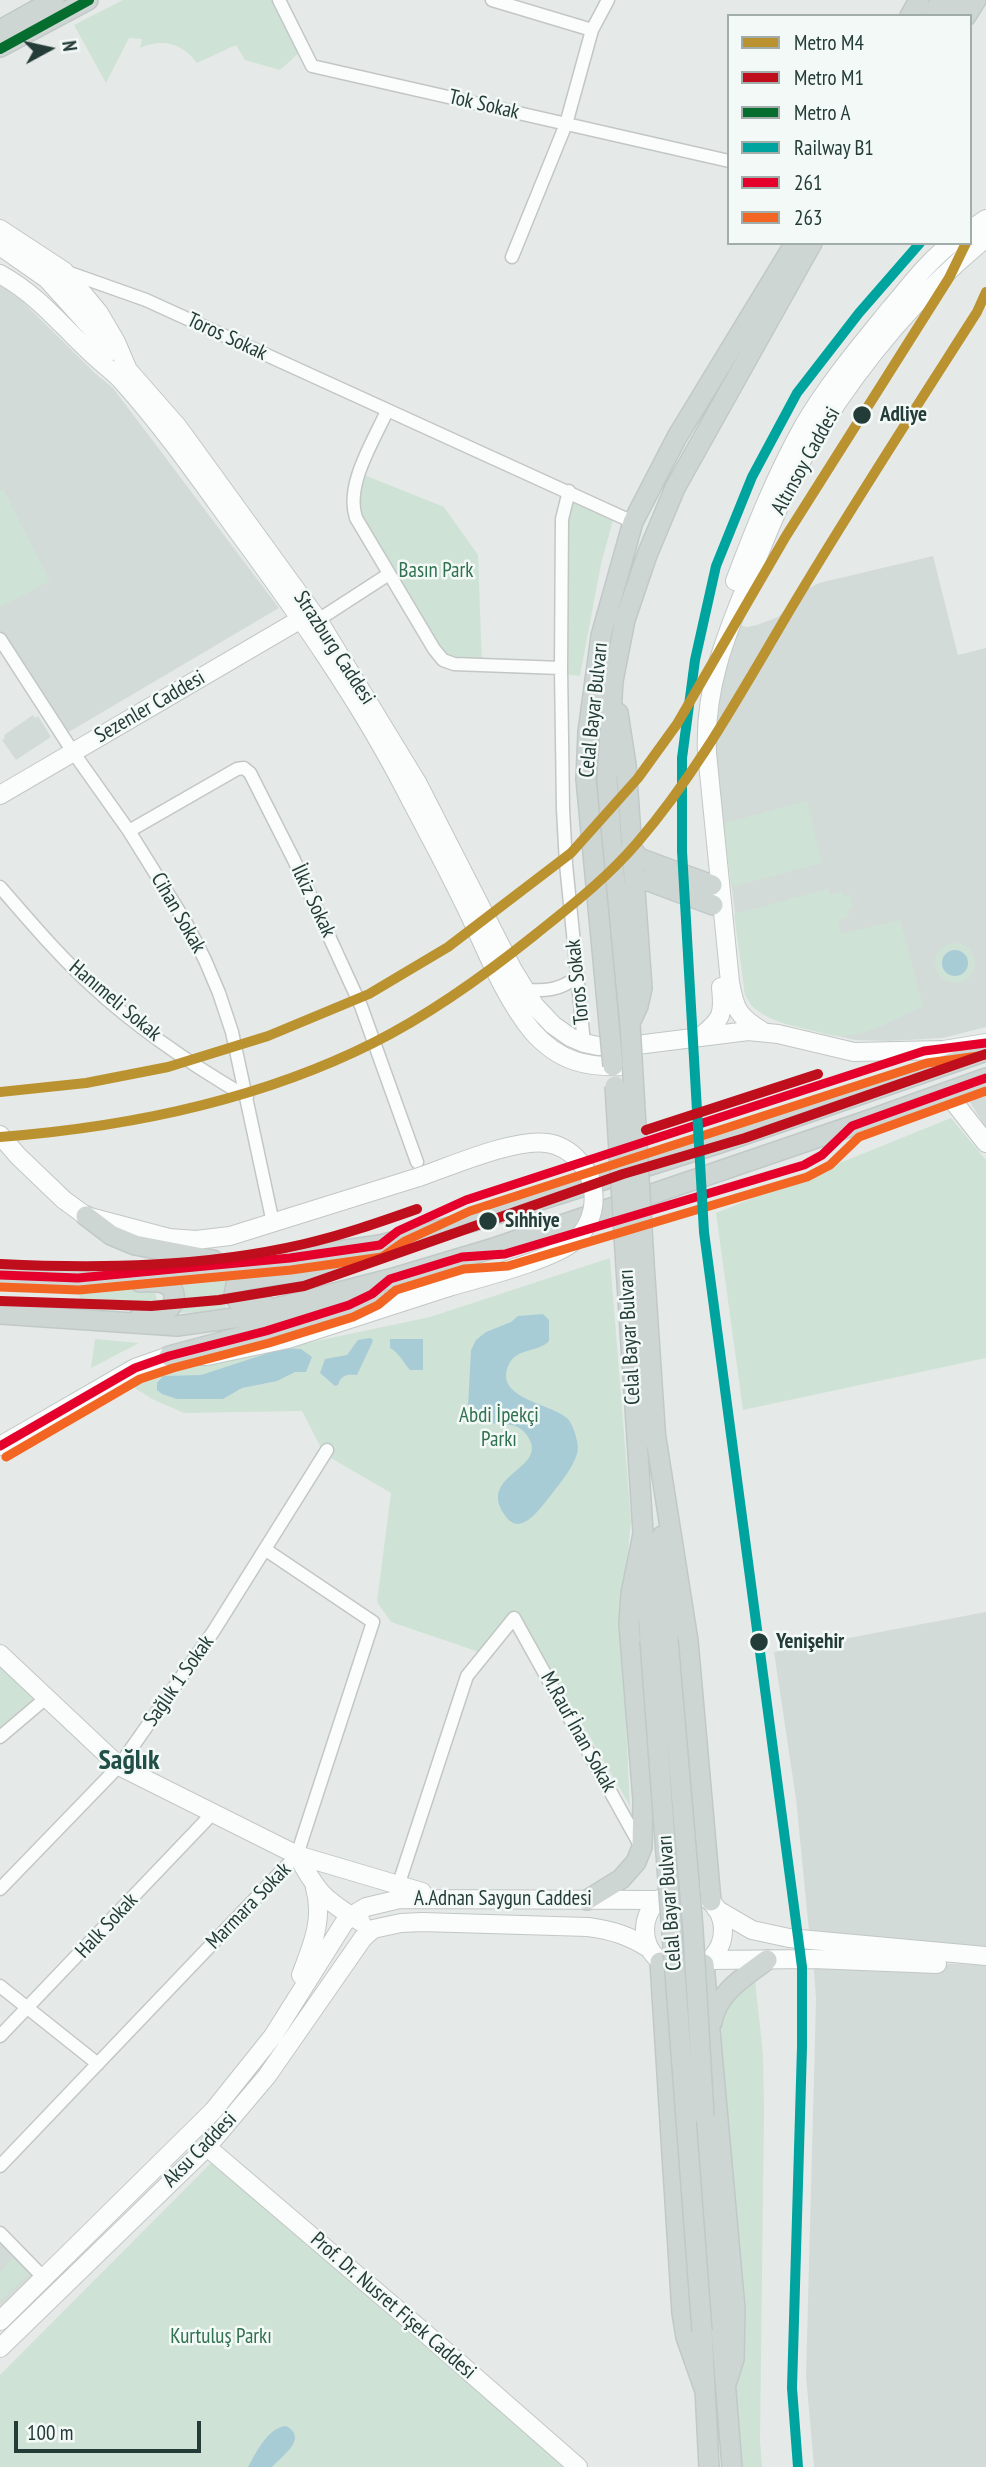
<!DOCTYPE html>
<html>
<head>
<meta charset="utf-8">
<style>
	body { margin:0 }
	#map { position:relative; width:986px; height:2467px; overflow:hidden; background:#e5eae8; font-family:"PT Sans Narrow",sans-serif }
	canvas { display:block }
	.legend { position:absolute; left:727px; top:14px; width:245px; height:231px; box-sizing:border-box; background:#f3f9f6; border:2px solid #a0adaa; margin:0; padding:9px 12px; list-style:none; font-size:21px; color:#243c38 }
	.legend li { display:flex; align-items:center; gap:14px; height:35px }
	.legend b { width:35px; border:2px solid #a0adaa }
	.north { position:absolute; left:14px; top:14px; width:70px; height:70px; -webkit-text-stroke:5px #f3f9f6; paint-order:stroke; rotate:82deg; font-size:19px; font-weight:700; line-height:28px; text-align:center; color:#243c38 }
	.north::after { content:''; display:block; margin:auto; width:24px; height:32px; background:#243c38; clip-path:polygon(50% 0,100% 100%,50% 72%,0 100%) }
	.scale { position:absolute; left:14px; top:2421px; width:187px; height:32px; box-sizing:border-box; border:4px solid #243c38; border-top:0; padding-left:9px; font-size:21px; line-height:24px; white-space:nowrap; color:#243c38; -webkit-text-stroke:5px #f3f9f6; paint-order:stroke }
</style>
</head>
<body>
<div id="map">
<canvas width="986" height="2467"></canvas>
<ul class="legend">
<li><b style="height:9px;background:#bb9230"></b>Metro M4</li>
<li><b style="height:9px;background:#bf0e1c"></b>Metro M1</li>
<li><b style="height:9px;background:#056d2e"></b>Metro A</li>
<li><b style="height:9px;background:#00a49f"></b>Railway B1</li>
<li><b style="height:9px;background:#e4002b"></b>261</li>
<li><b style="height:9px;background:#f26522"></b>263</li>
</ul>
<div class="north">N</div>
<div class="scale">100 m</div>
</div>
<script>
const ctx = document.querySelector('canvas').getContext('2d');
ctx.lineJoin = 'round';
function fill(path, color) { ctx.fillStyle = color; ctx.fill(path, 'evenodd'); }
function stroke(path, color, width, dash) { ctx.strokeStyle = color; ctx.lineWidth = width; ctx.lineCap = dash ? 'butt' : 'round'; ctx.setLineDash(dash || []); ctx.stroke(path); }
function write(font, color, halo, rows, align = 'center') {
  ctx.font = font + ' "PT Sans Narrow",sans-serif'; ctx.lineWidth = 5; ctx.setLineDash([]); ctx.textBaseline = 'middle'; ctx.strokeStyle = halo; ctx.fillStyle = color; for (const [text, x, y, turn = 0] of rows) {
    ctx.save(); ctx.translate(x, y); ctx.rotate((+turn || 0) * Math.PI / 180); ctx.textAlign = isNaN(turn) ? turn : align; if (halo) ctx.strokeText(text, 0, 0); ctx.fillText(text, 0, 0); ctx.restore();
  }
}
fill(new Path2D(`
	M 0,285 L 15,294 L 96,374 L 113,388 L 279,608 L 62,736 L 0,639 Z
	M 933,556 L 958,655 L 986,648 L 986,1027 L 943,1038 L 889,1041 L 855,1040 L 783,1023 L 757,1010 L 751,1005 L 745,994 L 715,752 L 714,723 L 719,684 L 739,625 L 747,627 L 757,625 L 778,617 L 802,592 L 819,583 Z
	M 33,715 L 35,718 L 38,716 L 51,737 L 16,760 L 2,740 L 5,738 L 4,735 Z
	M 986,1094 L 986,1128 L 970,1102 Z
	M 986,1612 L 986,1956 L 810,1941 L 796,1799 L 774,1652 Z
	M 813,1959 L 986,1965 L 986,2467 L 814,2467 L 806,2376 L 816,1999 Z
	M 0,2233 L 44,2278 L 0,2321 Z`), '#d3dbd8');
fill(new Path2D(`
	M 123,0 L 272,0 L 299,53 L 280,70 L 245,60 L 236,45 L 197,63 C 182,43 163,38 140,48 L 142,39 L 129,38 L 106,83 L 74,25 Z
	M 359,473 L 444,507 L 478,555 L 482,665 L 449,663 L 356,518 Z
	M 3,489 L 50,581 L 0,607 L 0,491 Z
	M 569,491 L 615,513 L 601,564 L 580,676 L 561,674 Z
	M 807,801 L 822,863 L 731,887 L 724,823 Z
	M 828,889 L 830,895 L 842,892 L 843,896 L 850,895 L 853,908 L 847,909 L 849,917 L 838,920 L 841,934 L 900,920 L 923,1006 C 898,1018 869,1035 841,1036 C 833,1037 823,1033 814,1031 C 790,1025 756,1020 745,994 L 734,914 Z
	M935 963a20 20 0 1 1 40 0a20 20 0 1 1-40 0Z
	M 951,1118 L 986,1160 L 986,1358 L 743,1410 L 716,1213 Z
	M 610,1258 L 631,1522 L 621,1619 L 630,1806 L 518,1613 L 510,1613 L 479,1652 L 391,1622 L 377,1602 L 391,1493 L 319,1451 L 321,1448 L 302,1411 L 184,1413 L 154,1400 L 133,1387 L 137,1380 L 151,1376 L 430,1317 Z
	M 332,1266 L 335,1279 L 252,1300 L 247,1300 L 243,1290 Z
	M 236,1276 C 226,1289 224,1295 227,1311 L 180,1313 C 188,1301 186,1289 175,1280 Z
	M 79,1289 L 148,1290 L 156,1294 L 157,1301 L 147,1305 L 80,1303 Z
	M 95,1339 L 139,1343 L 91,1368 Z
	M 0,1654 L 46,1698 L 0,1737 Z
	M 755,1980 L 763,2054 L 764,2111 L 760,2440 L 762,2467 L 739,2467 L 733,2391 L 740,2366 L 717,2037 C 723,2008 733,1999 755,1980 Z
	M 211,2163 L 425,2333 L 578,2467 L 0,2467 L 0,2375 Z
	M 13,2258 L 29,2274 L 0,2301 L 0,2272 Z`), '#cfe2d6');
fill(new Path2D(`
	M942 963a13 13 0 1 1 26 0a13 13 0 1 1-26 0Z
	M 543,1314 L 549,1320 L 549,1341 C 538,1353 518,1347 509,1364 C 492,1399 552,1403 568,1419 C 572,1424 573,1428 575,1433 C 577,1441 579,1446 577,1454 C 572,1469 561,1482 551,1495 C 540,1508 520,1540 504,1514 C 477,1473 553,1469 526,1434 C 512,1414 475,1435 468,1407 L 471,1350 L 476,1340 L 486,1332 L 511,1322 L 518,1316 Z
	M 370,1338 L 373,1340 L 372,1343 L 357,1375 C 347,1374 341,1375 338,1385 L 335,1386 L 320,1373 L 325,1359 L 347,1355 L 358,1340 Z
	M 390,1339 L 423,1339 L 423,1370 L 410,1370 C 403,1362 400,1354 390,1348 Z
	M 284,1348 L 301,1349 L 312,1357 L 306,1372 L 295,1372 L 277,1381 L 242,1388 L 223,1399 L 177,1399 L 162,1394 L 157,1390 L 157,1383 L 163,1376 L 201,1375 Z
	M 286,2426 C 309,2438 282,2456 272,2467 L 248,2467 C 256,2453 268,2427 286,2426 Z`), '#a8ccd6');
const street = new Path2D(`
	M 279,0 L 312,66 L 729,161
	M 492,0 L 592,30
	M 512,257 L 566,124 L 592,30 L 608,0
	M 67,272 L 146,300 L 633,522
	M 387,411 C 373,442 345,485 356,518 L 434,649 L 443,660 L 454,664 L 561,668
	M 569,491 L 562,519 L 561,668 L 563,809 L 566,864 L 584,1043
	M 318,620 L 389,574
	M 0,639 L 73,752 L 129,831 L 185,921 L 205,960 L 219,993 L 232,1032 L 273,1223
	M 129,831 L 237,769 L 244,768 L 250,773 L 294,860 L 361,1006 L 417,1162
	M 0,887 C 29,920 58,955 91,985 C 137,1028 192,1065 247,1097
	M 525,990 C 547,991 560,990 577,977
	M 0,1737 L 46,1698
	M 398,1886 L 467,1676 L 514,1618 L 640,1845
	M 0,1889 L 119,1766 L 213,1632 L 327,1450
	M 0,1986 L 98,2064
	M 0,2036 L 212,1814
	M 0,2166 L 297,1855 L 373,1622 L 266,1550
	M 0,2233 L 44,2278`);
const secondary = new Path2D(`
	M 0,229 L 64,271 L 99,313 L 116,342 L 128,370 L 178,427 L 318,620 L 418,784 L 513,970 L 535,1006 L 553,1025 L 570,1037 L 584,1043 L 598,1046 L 637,1045 L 748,1031 L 778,1034 L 854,1052 L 944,1050 L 986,1043
	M 970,230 L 986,219
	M 0,246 L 47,279 L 112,351
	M 0,274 C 39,296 59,323 91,353 C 101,363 113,371 122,381 C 165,429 201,481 238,532 C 299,615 360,701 407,793 C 429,835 452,877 472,920 C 489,957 506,999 532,1031 C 559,1062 587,1068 627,1066
	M 735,581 C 755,528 776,475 804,425 C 828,384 860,346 890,309 C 909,287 928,261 952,243
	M 0,795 L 301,619
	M 762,1031 C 738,1016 735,1010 730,982 L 707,753 C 704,689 725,637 749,579 C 769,528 790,477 819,430 C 864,359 921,291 986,238
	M 700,1037 C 722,1019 724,1015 721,987
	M 946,1092 L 986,1143
	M 0,1135 L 18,1156 L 64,1200 L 86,1216 L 169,1238 L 196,1240 L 230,1236 L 419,1177
	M 0,1446 L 135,1368 L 169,1356 L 207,1356 L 288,1339 L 449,1287
	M 0,1654 L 119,1766 L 297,1855 L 422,1892
	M 297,1855 C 318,1893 323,1899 361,1922
	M645 1930a39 39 0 1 1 78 0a39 39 0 1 1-78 0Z
	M 716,1909 L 752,1930 L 789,1938 L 986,1956
	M 709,1960 L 813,1959 L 937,1964
	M 301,1975 C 312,1946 324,1919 315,1888
	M 207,2147 L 425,2333 L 578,2467
	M 0,2321 L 213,2111 L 273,2036 L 344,1923 L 351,1916 L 366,1907 L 400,1899 L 659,1900
	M 0,2348 L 207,2147 L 267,2076 L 363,1938 L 373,1929 L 401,1923 L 422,1922 L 588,1927 C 612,1930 630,1936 650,1949`);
const primary = new Path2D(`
	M 910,16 L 919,0
	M 932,16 L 941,0
	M 949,16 L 959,0
	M 966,16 L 976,0
	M 0,30 L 54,0
	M 0,47 L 88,0
	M 618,713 L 626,765 L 642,988 L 638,1006 L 632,1019
	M 588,732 L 601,636 L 633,522 L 677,437 L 795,243
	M 631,848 L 639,858 L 712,885
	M 634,886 L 646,880 L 713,905
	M 630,1024 L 614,873 L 607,780 L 613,681 L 625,620 L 647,555 L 675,488 L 812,243
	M 86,1216 L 111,1235 L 135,1245 L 213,1260
	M 644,1263 L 656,1443
	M 626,1267 L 650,1641
	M 0,1275 L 78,1278 L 290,1258 L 380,1245 L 474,1221 L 717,1144 L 986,1051
	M 140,1282 C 148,1282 156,1281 163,1283 C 179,1288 177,1307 163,1312 C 156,1315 148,1314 141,1314
	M 265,1305 L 252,1307 L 241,1305 L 234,1296 L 236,1285 L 245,1280 L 302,1271 L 330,1263
	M 0,1314 L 177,1326 L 241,1317 L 390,1279 L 497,1247 L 872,1119 L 986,1078
	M 169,1356 L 307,1319 L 349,1305 L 375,1292
	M 655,1432 L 688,1641 L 711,1901
	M 662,1536 L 668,1640
	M 587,1900 L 621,1879 L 636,1862 L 642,1847 L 643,1800 L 629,1624 L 631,1594 L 643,1534
	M 660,1962 L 682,2313 L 686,2337 L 704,2388
	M 704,1964 L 735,2309 L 734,2359 L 726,2384
	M 712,2022 C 718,1992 744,1977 767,1960
	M 704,2116 L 732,2467
	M 702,2331 L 709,2467`);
stroke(street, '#c2c7c5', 15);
stroke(secondary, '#c1c7c5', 20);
stroke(primary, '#c1c9c8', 22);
stroke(street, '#fbfcfc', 12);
stroke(secondary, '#fbfcfc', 18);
stroke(primary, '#ced6d4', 19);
const secondaryBridge = new Path2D(`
	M 419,1177 C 451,1166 515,1138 547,1143 C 560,1145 571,1152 579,1161 C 587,1170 592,1178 593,1189 C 596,1209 589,1229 573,1242 C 552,1260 479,1278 449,1287`);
const primaryBridge = new Path2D(`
	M 588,732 L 586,779 L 613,1066
	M 630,1024 L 644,1263
	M 615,1086 L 626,1267
	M 668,1640 L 693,1929 L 704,2116
	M 650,1641 L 702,2331`);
stroke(secondaryBridge, '#c1c7c5', 20, []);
stroke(primaryBridge, '#c1c9c8', 22, []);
stroke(secondaryBridge, '#fbfcfc', 18);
stroke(primaryBridge, '#ced6d4', 19);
stroke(new Path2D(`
	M 0,1275 L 78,1278 L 290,1258 L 380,1245 L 398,1231 L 466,1200 L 924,1051 L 986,1043
	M 0,1446 L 135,1368 L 169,1356 L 266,1331 L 349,1305 L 372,1294 L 390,1279 L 462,1257 L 505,1254 L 804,1165 L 822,1155 L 852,1126 L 986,1078`), '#e4002b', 9);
stroke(new Path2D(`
	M 0,1287 L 79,1290 L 291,1270 L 382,1257 L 405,1241 L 470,1211 L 927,1063 L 986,1055
	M 6,1457 L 140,1379 L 173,1368 L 269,1343 L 353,1317 L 378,1305 L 396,1290 L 464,1269 L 508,1266 L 807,1177 L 830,1165 L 859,1137 L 986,1091`), '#f26522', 9);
stroke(new Path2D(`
	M 798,2467 L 792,2388 L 802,2047 L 802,1967 L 704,1232 L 682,851 L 682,758 L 695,660 L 716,566 L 752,477 L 797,393 L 859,313 L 920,243`), '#00a49f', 10);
stroke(new Path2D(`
	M 0,1092 L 86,1083 L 168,1067 L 268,1036 L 369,994 L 448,947 L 571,853 L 638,778 L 677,724 L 786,536 L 949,278 L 966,243
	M 0,1137 C 129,1127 257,1101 373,1043 C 431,1014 485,975 536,934 C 571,906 607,878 637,843 C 699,771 744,687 793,605 C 852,506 915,409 977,312 L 986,292`), '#bb9230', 10);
stroke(new Path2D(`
	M 646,1130 L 818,1074
	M 0,1264 C 102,1269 204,1267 304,1244 C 343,1235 380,1222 417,1209
	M 0,1301 L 151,1306 L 219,1300 L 304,1286 L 623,1174 L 745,1138 L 986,1054`), '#bf0e1c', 10);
stroke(new Path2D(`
	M 0,49 L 89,0`), '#056d2e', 10);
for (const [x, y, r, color] of [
	[862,415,10,"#243c38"],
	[488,1221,10,"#243c38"],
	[759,1642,10,"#243c38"]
]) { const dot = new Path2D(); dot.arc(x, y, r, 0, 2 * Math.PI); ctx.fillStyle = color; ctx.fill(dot); stroke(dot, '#f3f9f6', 2.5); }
write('21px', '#243c38', '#f3f9f6', [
	["Tok Sokak",484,105,13],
	["Toros Sokak",227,337,25],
	["Altınsoy Caddesi",806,461,-61],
	["Strazburg Caddesi",334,648,57],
	["Sezenler Caddesi",150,707,-30],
	["Celal Bayar Bulvarı",594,710,-84],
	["İlkiz Sokak",313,901,65],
	["Cihan Sokak",178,913,60],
	["Toros Sokak",578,982,-96],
	["Hanımeli Sokak",115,1001,40],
	["Celal Bayar Bulvarı",630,1337,-93],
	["Sağlık 1 Sokak",179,1681,-55],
	["M.Rauf İnan Sokak",578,1732,61],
	["A.Adnan Saygun Caddesi",503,1899],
	["Celal Bayar Bulvarı",670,1903,-94],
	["Marmara Sokak",249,1906,-46],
	["Halk Sokak",107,1926,-47],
	["Aksu Caddesi",200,2150,-46],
	["Prof. Dr. Nusret Fişek Caddesi",393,2306,41]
]);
write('bold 21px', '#243c38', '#f3f9f6', [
	["Adliye",880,415],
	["Sıhhiye",505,1221],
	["Yenişehir",776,1642]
], 'left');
write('21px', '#30714f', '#f3f9f6', [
	["Basın Park",436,571],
	["Abdi İpekçi",499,1416],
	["Parkı",499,1440],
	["Kurtuluş Parkı",221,2337]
]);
write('bold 28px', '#214e46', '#f3f9f6', [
	["Sağlık",129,1761]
]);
</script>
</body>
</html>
